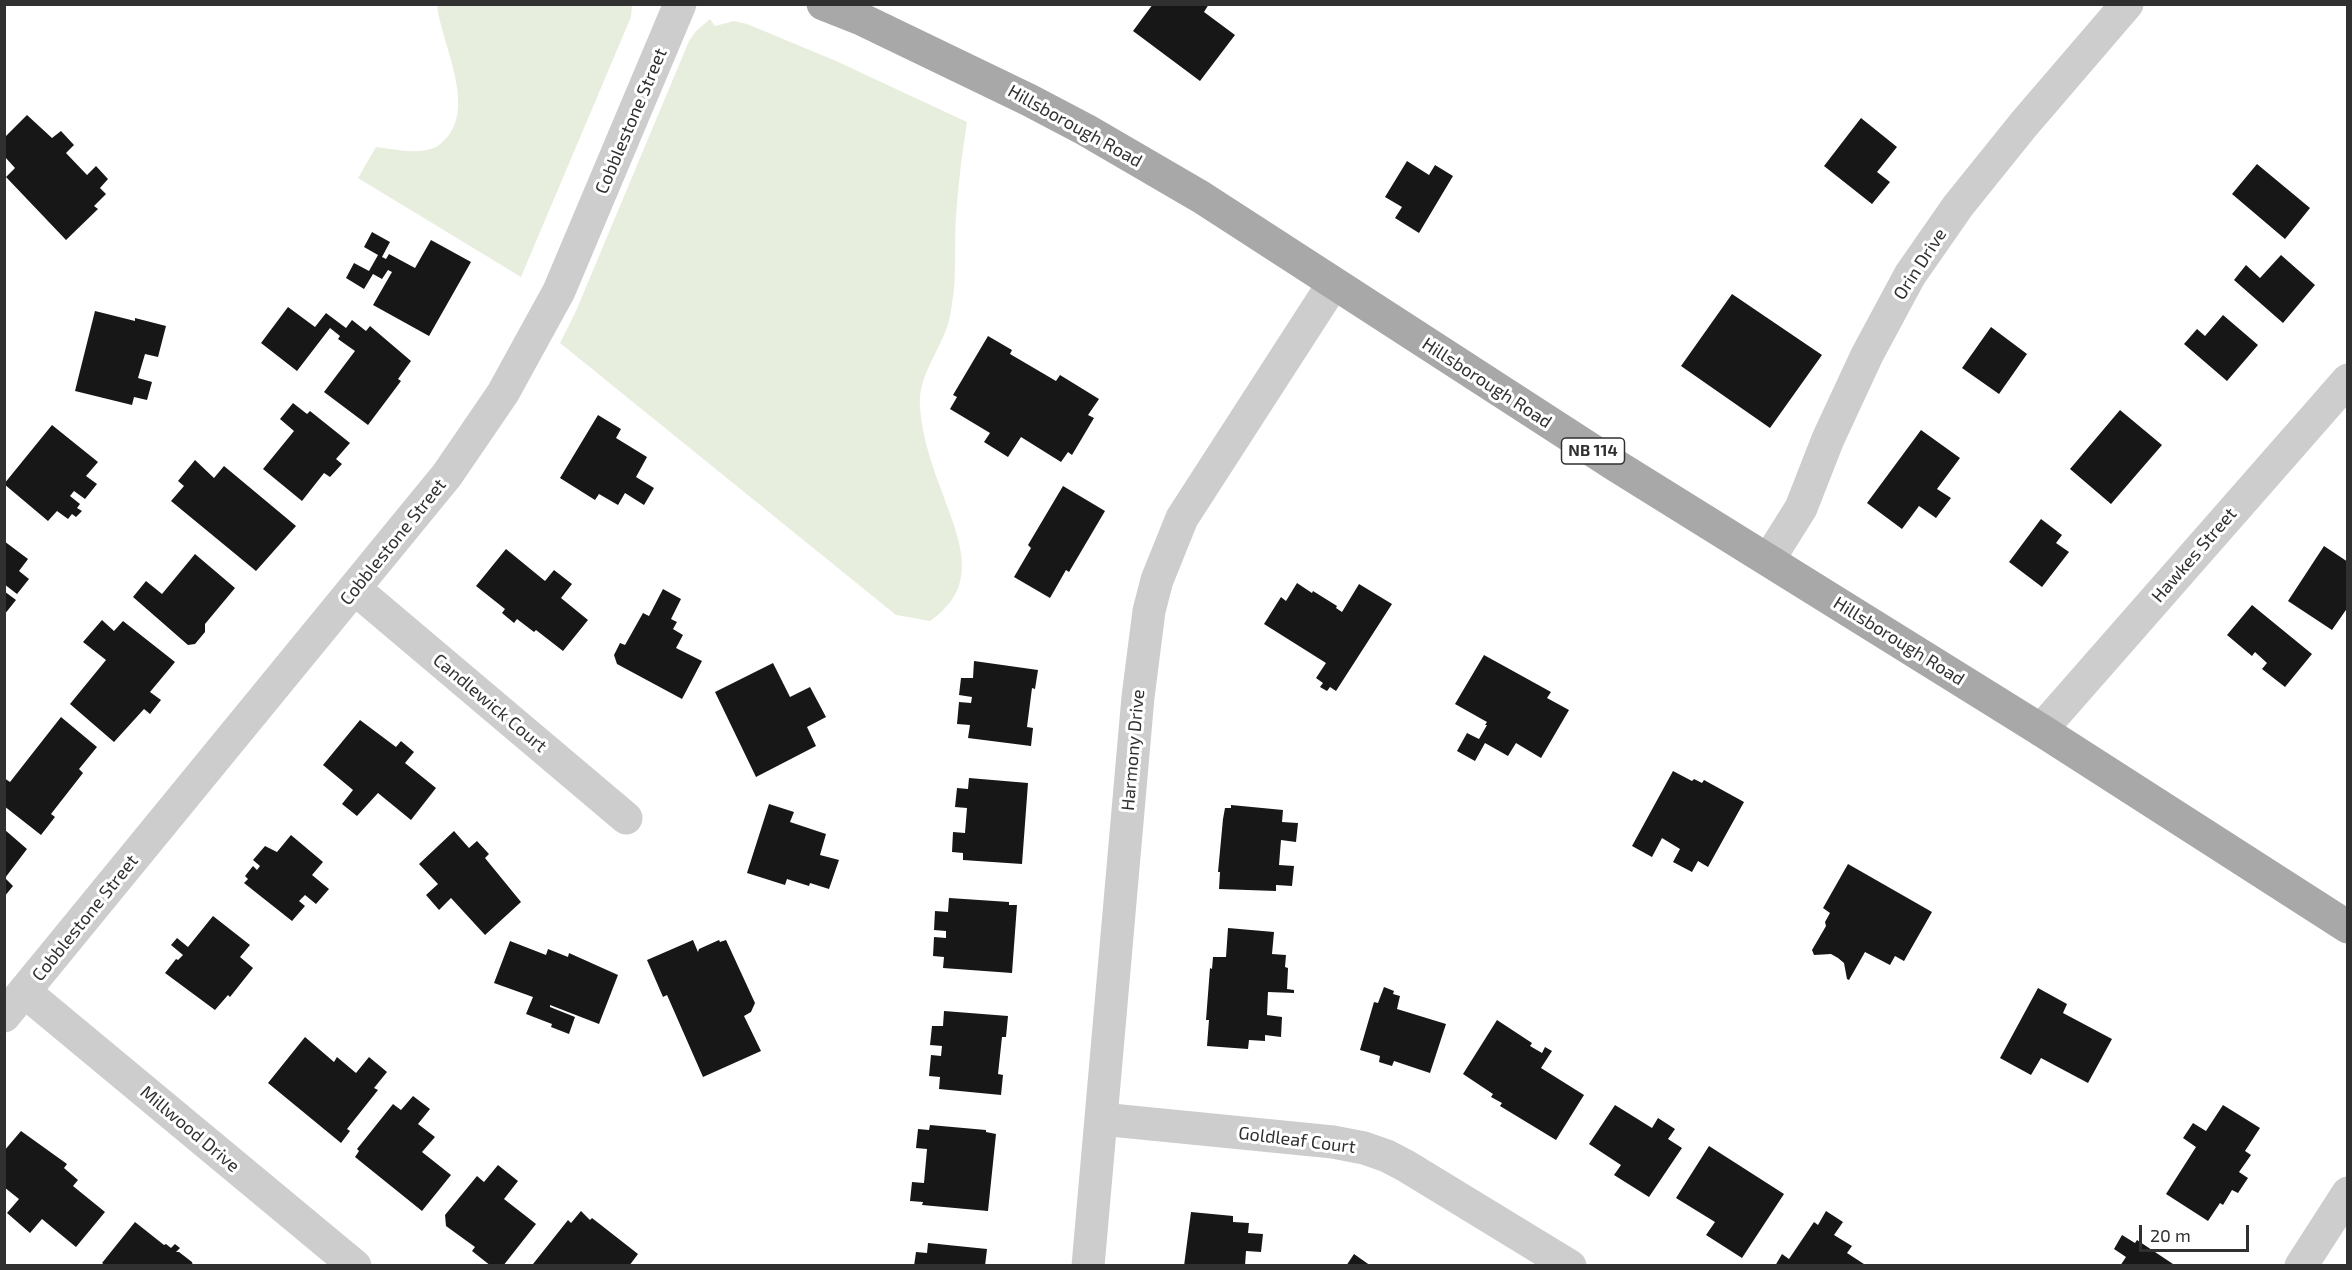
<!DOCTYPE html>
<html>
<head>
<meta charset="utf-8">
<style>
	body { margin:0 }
	#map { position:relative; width:2352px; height:1270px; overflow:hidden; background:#fff; font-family:"Exo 2",sans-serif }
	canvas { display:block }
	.frame { position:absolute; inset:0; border:6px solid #303030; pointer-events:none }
	.scale { position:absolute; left:2139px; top:1225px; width:110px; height:27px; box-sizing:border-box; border:3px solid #303030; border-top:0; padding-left:8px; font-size:18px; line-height:21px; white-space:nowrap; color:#303030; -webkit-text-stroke:4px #fff; paint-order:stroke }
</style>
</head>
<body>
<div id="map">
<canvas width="2352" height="1270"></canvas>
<div class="frame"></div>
<div class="scale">20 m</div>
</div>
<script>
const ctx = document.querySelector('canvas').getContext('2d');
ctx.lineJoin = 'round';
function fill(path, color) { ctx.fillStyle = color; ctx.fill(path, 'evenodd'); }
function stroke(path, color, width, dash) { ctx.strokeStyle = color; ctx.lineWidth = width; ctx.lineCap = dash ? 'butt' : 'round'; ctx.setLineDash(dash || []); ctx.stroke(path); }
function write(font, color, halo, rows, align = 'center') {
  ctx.font = font + ' "Exo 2",sans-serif'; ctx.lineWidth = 6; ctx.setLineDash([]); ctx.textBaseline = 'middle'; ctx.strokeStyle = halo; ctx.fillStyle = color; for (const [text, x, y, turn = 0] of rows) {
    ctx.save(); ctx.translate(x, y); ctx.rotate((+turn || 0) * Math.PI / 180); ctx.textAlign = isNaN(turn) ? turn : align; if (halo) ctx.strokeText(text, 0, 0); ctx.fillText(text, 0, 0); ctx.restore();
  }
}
fill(new Path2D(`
	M 437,5 L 632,5 L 631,17 L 521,277 L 358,178 L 376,147 C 393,149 414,154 431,149 C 439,147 444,140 449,135 C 474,101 441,42 437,5 Z
	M 710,19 L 715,26 L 734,21 L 747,24 L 836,61 L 967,122 C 962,154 958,185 956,217 C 954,246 957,276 952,304 C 951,312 949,322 946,330 C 936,356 918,378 920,407 C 922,440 935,473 946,503 C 963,548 977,589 930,621 L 896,615 L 560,343 L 576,311 L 689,41 L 696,31 Z`), '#e8eedd');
fill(new Path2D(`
	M 1153,4 L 1209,4 L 1204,12 L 1235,35 L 1200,81 L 1133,31 Z
	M 27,115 L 52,138 L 61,131 L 74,145 L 66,153 L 87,175 L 96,166 L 108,179 L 100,188 L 106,194 L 94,206 L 98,209 L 66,240 L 6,177 L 15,168 L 5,157 L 5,137 Z
	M 1861,118 L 1897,147 L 1877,172 L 1890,182 L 1872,204 L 1824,166 Z
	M 1407,161 L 1429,175 L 1435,165 L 1453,176 L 1419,233 L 1395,218 L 1402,207 L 1385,197 Z
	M 2257,164 L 2310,208 L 2285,239 L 2232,194 Z
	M 372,232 L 390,242 L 382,257 L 386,259 L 389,254 L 415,268 L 431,240 L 471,262 L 429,336 L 373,305 L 392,272 L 388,270 L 382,279 L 373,274 L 364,289 L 346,278 L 354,263 L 369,271 L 378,255 L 364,247 Z
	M 2281,255 L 2315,285 L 2283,323 L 2234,280 L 2246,265 L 2260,278 Z
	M 1732,294 L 1822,355 L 1770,428 L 1681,366 Z
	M 288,307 L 315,327 L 326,313 L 346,328 L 352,320 L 366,331 L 370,326 L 411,361 L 398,379 L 401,381 L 368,425 L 324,392 L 355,351 L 338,339 L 340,336 L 330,328 L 297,371 L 261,343 Z
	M 95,311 L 135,321 L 135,318 L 166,326 L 158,357 L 145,354 L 138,378 L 152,382 L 147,400 L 134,397 L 132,405 L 75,391 Z
	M 2223,315 L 2258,345 L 2227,381 L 2184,344 L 2197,329 L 2205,336 Z
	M 1991,327 L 2027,354 L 1999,394 L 1962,368 Z
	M 988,336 L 1012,350 L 1010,354 L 1056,381 L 1060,375 L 1099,399 L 1088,415 L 1094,418 L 1072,455 L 1068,452 L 1061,462 L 1021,437 L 1008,457 L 984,442 L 990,433 L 950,409 L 957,397 L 953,395 Z
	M 293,403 L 307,414 L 310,411 L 350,443 L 336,459 L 342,464 L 330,477 L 324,473 L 302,501 L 263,469 L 294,431 L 280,419 Z
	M 2120,410 L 2162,445 L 2111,504 L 2070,469 Z
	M 598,415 L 621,429 L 616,438 L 647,457 L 636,477 L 654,488 L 644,505 L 625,493 L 618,505 L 599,494 L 595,500 L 560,478 Z
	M 52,425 L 98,462 L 86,476 L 97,484 L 85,499 L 74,491 L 70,496 L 80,504 L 77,508 L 82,511 L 76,517 L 72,514 L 68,519 L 57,511 L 48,521 L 4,484 Z
	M 1921,430 L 1960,458 L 1937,489 L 1951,498 L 1936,518 L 1919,506 L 1902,529 L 1867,503 Z
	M 195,460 L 214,478 L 224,466 L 296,526 L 256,571 L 171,501 L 184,486 L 178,481 Z
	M 1063,486 L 1105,511 L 1069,572 L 1066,570 L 1050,598 L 1014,577 L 1031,548 L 1028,545 Z
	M 2041,519 L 2062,535 L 2056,543 L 2069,552 L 2042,587 L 2009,562 Z
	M 4,541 L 28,559 L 19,571 L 29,579 L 17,594 L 4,584 Z
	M 2324,546 L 2348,562 L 2348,607 L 2332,630 L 2288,601 Z
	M 506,549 L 545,581 L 554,570 L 572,584 L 561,598 L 588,620 L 563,651 L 536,630 L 534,632 L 517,619 L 514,623 L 502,613 L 505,609 L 476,586 Z
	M 195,554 L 235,588 L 205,624 L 205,632 L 195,644 L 188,645 L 133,597 L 146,581 L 162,594 Z
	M 1297,583 L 1312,593 L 1313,591 L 1337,606 L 1336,608 L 1342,612 L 1359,584 L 1392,604 L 1336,691 L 1330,687 L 1327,691 L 1320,687 L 1323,683 L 1316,678 L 1326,663 L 1264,624 L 1281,597 L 1286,601 Z
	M 663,589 L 681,599 L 671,619 L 677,622 L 673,629 L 683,635 L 676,648 L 702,661 L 682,699 L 617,664 L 614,655 L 620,643 L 625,645 L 643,613 L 649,616 Z
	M 4,591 L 16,600 L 4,615 Z
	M 2252,605 L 2312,654 L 2285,687 L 2262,669 L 2267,663 L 2255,652 L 2252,656 L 2227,635 Z
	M 102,620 L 114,631 L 123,621 L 175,662 L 150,692 L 161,700 L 150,714 L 144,709 L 114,742 L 70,704 L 106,660 L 83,642 Z
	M 1484,655 L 1551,692 L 1547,698 L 1569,710 L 1541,758 L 1516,743 L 1508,756 L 1485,743 L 1475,761 L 1457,751 L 1467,733 L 1479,739 L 1487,725 L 1485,725 L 1487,722 L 1455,704 Z
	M 974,661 L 1038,670 L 1035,689 L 1032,688 L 1027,727 L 1033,728 L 1031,746 L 968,738 L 970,725 L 957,724 L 959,702 L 971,703 L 972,697 L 959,695 L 961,678 L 973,678 Z
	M 773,663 L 790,697 L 810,687 L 826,717 L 807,727 L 816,746 L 756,777 L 715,692 Z
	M 61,717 L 97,747 L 79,769 L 83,773 L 51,814 L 55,817 L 41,835 L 4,806 L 4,778 L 10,782 Z
	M 360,720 L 396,747 L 401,741 L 414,752 L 405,763 L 436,788 L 411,820 L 378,793 L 357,816 L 342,804 L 353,790 L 323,765 Z
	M 1673,771 L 1692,781 L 1694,779 L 1702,783 L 1704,780 L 1744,802 L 1708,867 L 1698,861 L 1692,872 L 1673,862 L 1680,849 L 1662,838 L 1652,857 L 1632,846 Z
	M 969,778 L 1028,783 L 1022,864 L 963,860 L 963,853 L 952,852 L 953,832 L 965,833 L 967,808 L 955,807 L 957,788 L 968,789 Z
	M 769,804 L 794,812 L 790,822 L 826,834 L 820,855 L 839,860 L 829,889 L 810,883 L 809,886 L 787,879 L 785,885 L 747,873 Z
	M 1231,805 L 1283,810 L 1282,822 L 1298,823 L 1296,842 L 1281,840 L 1279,865 L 1294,866 L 1292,886 L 1276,885 L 1276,891 L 1219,889 L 1220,872 L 1218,872 L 1223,819 L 1225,808 L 1231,808 Z
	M 5,830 L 27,849 L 5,878 L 13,886 L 4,897 Z
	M 454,831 L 469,848 L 477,841 L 489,854 L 485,858 L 521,902 L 485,935 L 451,898 L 439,910 L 426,895 L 438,884 L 419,864 Z
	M 291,835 L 323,862 L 312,875 L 329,889 L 316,904 L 305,895 L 299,901 L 305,906 L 292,921 L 244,883 L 248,879 L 245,876 L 253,866 L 257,870 L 260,866 L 253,860 L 265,846 L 277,852 Z
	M 1848,864 L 1932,912 L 1904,961 L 1895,956 L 1890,965 L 1865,952 L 1849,980 L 1847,979 L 1844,963 L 1838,958 L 1831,954 L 1814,955 L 1812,950 L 1826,926 L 1825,922 L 1830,913 L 1823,908 Z
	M 949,898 L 1009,902 L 1009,905 L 1017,905 L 1012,973 L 943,968 L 944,957 L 933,956 L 934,937 L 946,938 L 946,931 L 934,930 L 935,911 L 948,912 Z
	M 213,916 L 250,945 L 240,957 L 253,968 L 230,997 L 228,995 L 215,1010 L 165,973 L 176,959 L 178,960 L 183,955 L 171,945 L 177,938 L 188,947 Z
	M 1228,928 L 1274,932 L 1272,954 L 1286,955 L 1285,967 L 1288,968 L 1287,989 L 1294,990 L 1294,993 L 1268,992 L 1267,1015 L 1282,1017 L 1281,1037 L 1265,1035 L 1265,1041 L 1249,1040 L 1248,1049 L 1207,1046 L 1209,1020 L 1206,1020 L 1210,968 L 1212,969 L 1213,957 L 1226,957 Z
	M 693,940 L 698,952 L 699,949 L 719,940 L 720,942 L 726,940 L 755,1003 L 751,1012 L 744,1016 L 761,1051 L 703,1077 L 667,995 L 663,997 L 647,960 Z
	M 510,941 L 546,955 L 548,949 L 568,957 L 569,953 L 618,975 L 599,1024 L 550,1005 L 550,1007 L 575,1017 L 569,1034 L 551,1027 L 552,1024 L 526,1014 L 533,997 L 494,983 Z
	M 1384,987 L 1394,991 L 1393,994 L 1400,996 L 1397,1009 L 1446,1024 L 1430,1073 L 1394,1061 L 1392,1066 L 1379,1062 L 1380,1056 L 1360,1050 L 1374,1002 L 1378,1003 Z
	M 2038,988 L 2067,1004 L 2063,1013 L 2112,1039 L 2088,1083 L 2041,1058 L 2031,1075 L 2000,1058 Z
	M 944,1011 L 1008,1016 L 1006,1037 L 1002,1037 L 998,1074 L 1003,1075 L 1001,1095 L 939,1089 L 940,1077 L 929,1076 L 931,1055 L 941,1056 L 942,1046 L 930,1045 L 932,1026 L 943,1026 Z
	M 1497,1020 L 1532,1043 L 1530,1046 L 1542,1053 L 1545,1047 L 1552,1051 L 1541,1068 L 1584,1095 L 1556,1140 L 1500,1106 L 1502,1103 L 1491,1097 L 1493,1094 L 1463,1074 Z
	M 305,1037 L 334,1062 L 337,1057 L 356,1073 L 369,1057 L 387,1072 L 374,1088 L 378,1090 L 347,1129 L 350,1131 L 341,1143 L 268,1083 Z
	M 413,1096 L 430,1109 L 418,1124 L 435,1137 L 422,1152 L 451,1175 L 422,1211 L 355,1157 L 359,1151 L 357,1149 L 393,1104 L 401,1110 Z
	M 1615,1105 L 1652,1128 L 1658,1118 L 1675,1129 L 1668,1139 L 1682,1148 L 1649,1197 L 1614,1175 L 1621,1165 L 1589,1144 Z
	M 2223,1105 L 2260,1128 L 2245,1151 L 2251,1155 L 2239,1172 L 2248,1178 L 2238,1193 L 2232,1190 L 2223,1205 L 2220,1203 L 2208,1221 L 2166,1194 L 2196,1147 L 2183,1138 L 2193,1123 L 2206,1131 Z
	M 930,1125 L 986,1130 L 986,1132 L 996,1134 L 988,1211 L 922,1205 L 923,1202 L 910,1201 L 912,1182 L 924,1183 L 927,1149 L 916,1148 L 918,1129 L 929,1130 Z
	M 21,1131 L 67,1164 L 64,1168 L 78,1180 L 73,1186 L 105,1212 L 76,1247 L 42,1219 L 30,1233 L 7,1213 L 19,1199 L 4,1187 L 4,1151 Z
	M 1709,1146 L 1784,1194 L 1742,1258 L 1706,1235 L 1715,1222 L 1676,1198 Z
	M 498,1165 L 518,1181 L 504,1199 L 536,1224 L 503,1266 L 491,1266 L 472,1251 L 475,1247 L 446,1226 L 445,1215 L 477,1176 L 484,1182 Z
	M 581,1211 L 590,1220 L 592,1218 L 638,1254 L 629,1266 L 535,1266 L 533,1264 L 568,1220 L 571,1223 Z
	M 1826,1211 L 1843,1222 L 1834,1235 L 1852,1246 L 1847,1253 L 1867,1266 L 1775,1266 L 1782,1254 L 1789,1259 L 1814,1222 L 1818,1225 Z
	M 1191,1212 L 1233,1216 L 1233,1222 L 1249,1223 L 1248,1233 L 1263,1234 L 1261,1252 L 1246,1251 L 1245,1266 L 1184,1266 Z
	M 135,1222 L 164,1245 L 166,1244 L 171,1248 L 175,1244 L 180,1248 L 176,1252 L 179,1252 L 192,1262 L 193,1266 L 106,1266 L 102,1263 Z
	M 2122,1235 L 2135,1243 L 2137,1240 L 2176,1266 L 2120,1266 L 2126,1257 L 2114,1249 Z
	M 928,1243 L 987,1249 L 985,1266 L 914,1266 L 916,1252 L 927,1253 Z
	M 1354,1254 L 1371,1266 L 1346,1266 Z`), '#171717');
stroke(new Path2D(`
	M 1769,559 L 1801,508 L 1828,439 L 1867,355 L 1910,275 L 1958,206 L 2024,124 L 2127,4
	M 355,589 L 626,818
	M 2041,730 L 2348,380
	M 25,992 L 355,1266
	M 4,1016 L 447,475 L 503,393 L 559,291 L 680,4
	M 1101,1119 L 1333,1142 L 1364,1148 L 1387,1156 L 1406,1166 L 1570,1266
	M 1088,1266 L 1138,697 L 1149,611 L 1157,580 L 1182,518 L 1333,284
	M 2301,1266 L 2348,1193`), '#cdcdcd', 33);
stroke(new Path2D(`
	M 823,4 L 861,19 L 1029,100 L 1086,130 L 1201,197 L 1615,465 L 2041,730 L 2348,927`), '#a8a8a8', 33);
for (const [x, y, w] of [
	[1593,451,63]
]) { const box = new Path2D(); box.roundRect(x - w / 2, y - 13, w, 26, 4.5); ctx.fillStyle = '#fff'; ctx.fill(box); stroke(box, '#303030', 1.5); }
write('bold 16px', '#303030', null, [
	["NB 114",1593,451]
]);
write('18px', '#303030', '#fff', [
	["Cobblestone Street",631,121,-67],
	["Hillsborough Road",1075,126,29],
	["Orin Drive",1920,264,-57],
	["Hillsborough Road",1487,383,33],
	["Cobblestone Street",393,542,-51],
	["Hawkes Street",2194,555,-49],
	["Hillsborough Road",1899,641,32],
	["Candlewick Court",490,703,40],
	["Harmony Drive",1133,750,-85],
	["Cobblestone Street",85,918,-51],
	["Millwood Drive",190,1129,40],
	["Goldleaf Court",1297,1140,7]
]);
</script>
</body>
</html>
